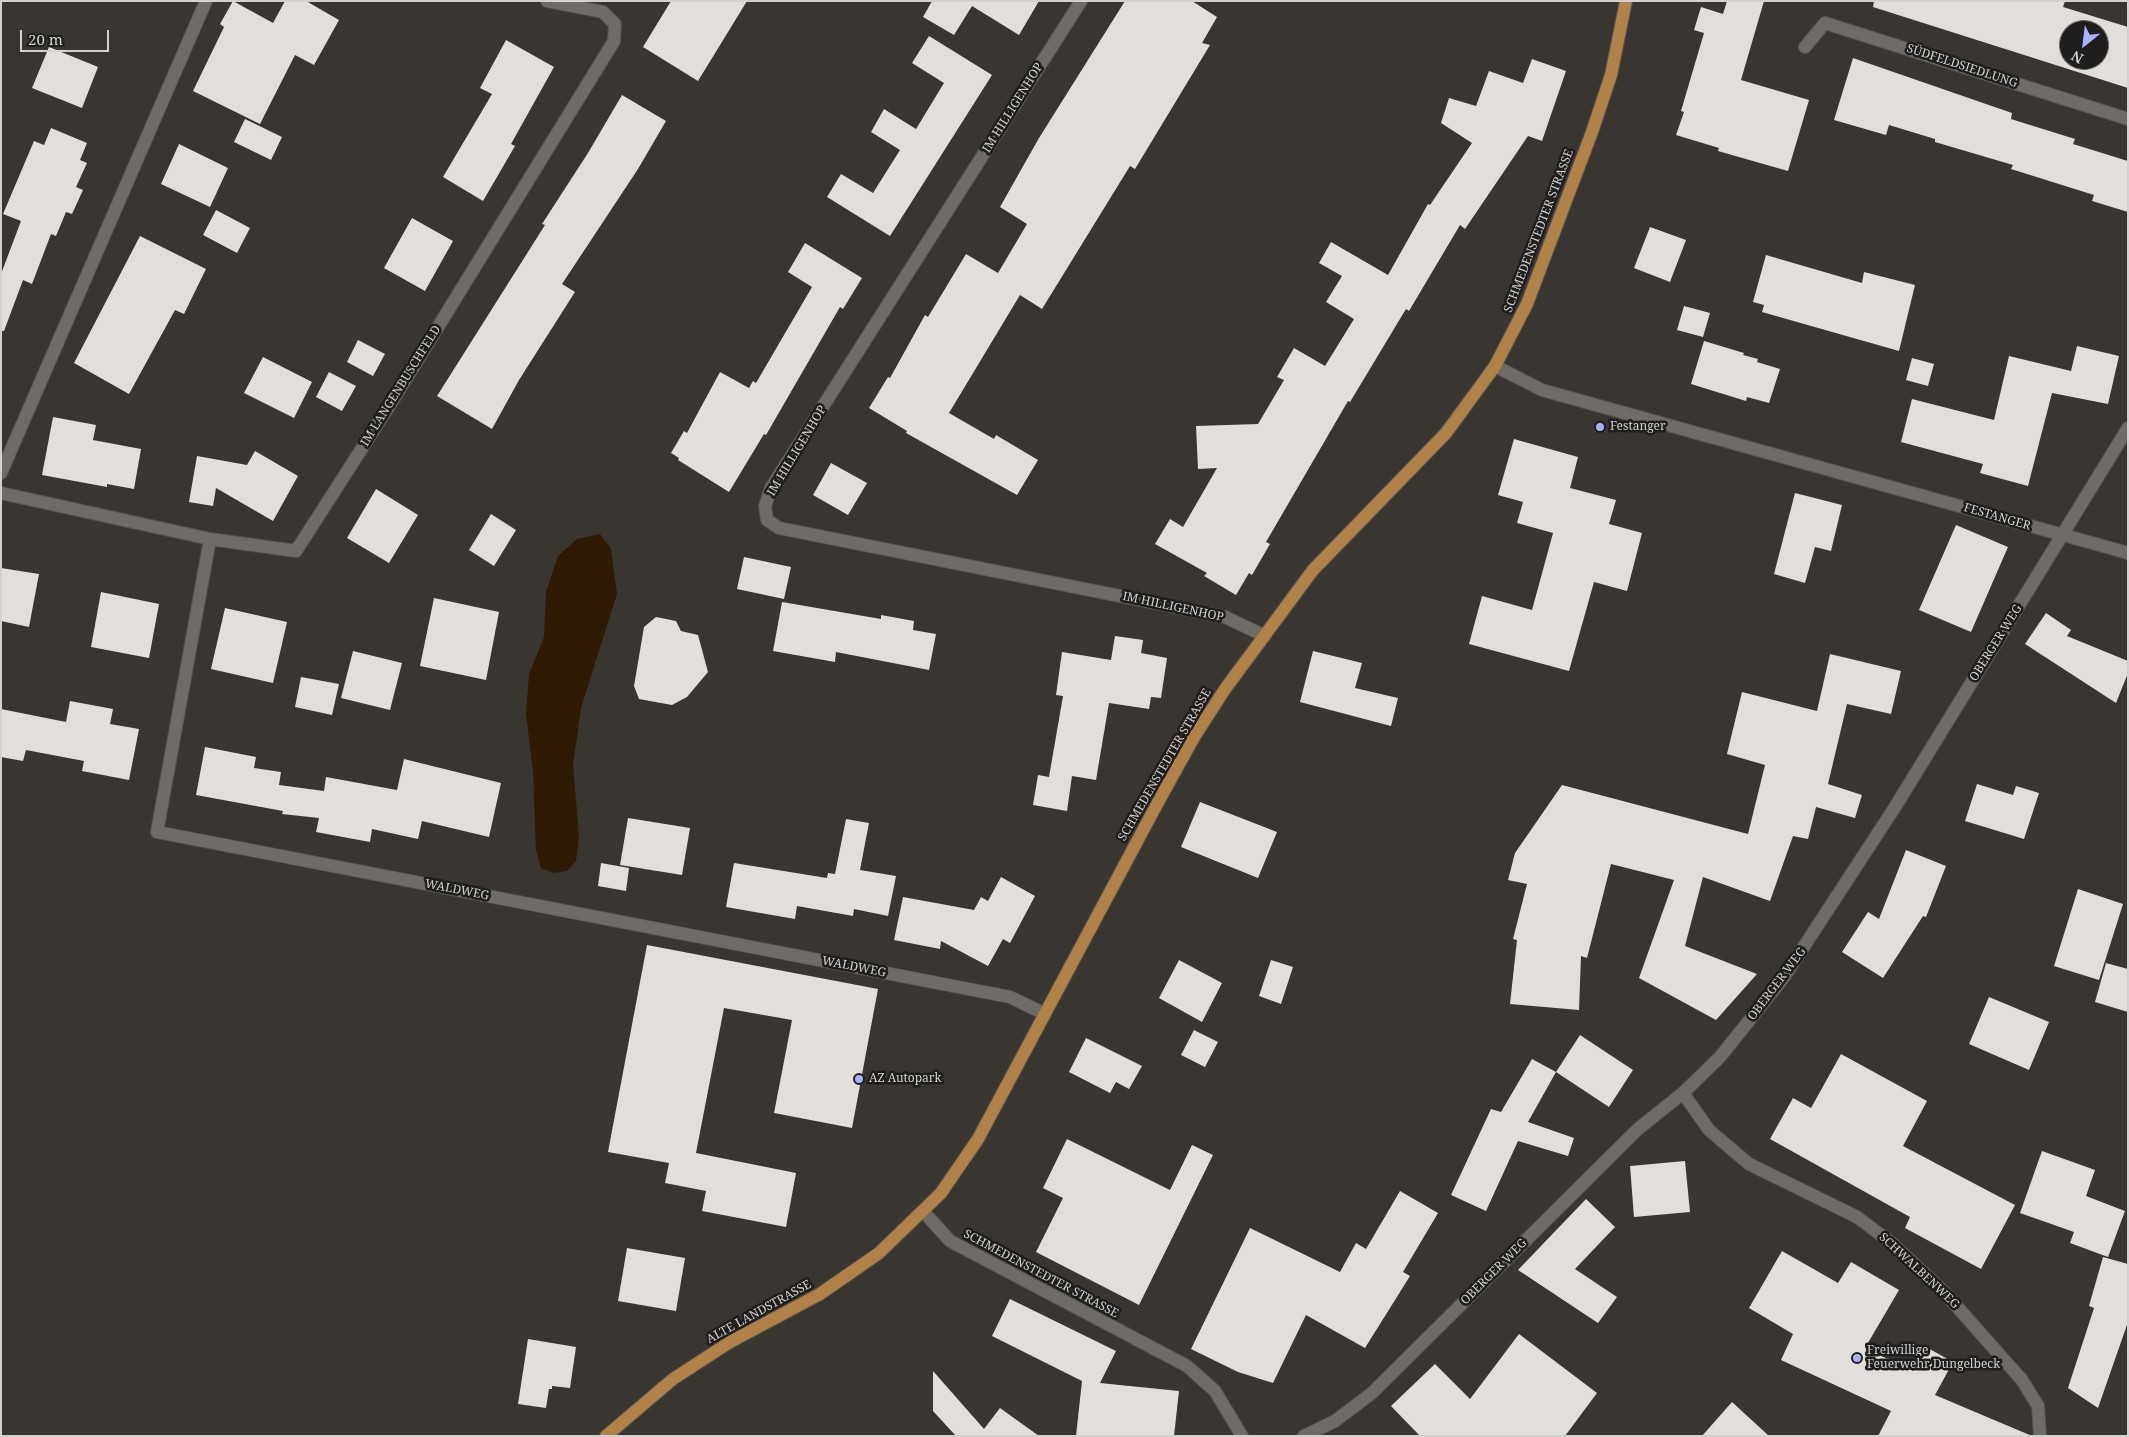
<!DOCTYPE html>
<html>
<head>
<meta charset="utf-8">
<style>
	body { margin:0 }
	#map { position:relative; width:2129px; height:1437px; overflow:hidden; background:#393632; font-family:"Noto Serif",serif }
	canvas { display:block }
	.frame { position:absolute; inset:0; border:2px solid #d3d1cf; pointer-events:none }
	.north { position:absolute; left:2059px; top:20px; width:50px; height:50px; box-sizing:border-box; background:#1f1e1c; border:1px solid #676664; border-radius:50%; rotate:209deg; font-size:14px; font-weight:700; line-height:20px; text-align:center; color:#d3d1cf }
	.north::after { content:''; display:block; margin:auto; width:18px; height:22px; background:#a7b1fc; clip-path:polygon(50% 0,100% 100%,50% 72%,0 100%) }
	.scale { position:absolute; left:20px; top:30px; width:89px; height:22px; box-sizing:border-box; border:2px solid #d3d1cf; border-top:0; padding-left:6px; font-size:15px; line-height:18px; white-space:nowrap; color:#d3d1cf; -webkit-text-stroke:4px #1f1e1c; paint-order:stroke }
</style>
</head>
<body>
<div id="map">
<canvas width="2129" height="1437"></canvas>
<div class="frame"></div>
<div class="north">N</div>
<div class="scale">20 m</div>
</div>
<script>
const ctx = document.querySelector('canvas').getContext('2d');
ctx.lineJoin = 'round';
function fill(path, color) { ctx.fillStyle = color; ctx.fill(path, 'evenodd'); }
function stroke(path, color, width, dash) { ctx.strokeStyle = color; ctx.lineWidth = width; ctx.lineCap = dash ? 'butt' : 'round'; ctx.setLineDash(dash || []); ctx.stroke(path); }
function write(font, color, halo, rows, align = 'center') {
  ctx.font = font + ' "Noto Serif",serif'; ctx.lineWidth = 5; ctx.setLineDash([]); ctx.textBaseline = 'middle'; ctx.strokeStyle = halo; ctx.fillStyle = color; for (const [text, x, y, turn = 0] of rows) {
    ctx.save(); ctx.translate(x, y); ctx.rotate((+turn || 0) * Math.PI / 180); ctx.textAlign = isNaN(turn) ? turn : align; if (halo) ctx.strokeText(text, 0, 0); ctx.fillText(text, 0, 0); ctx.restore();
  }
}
fill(new Path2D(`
	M 600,534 L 611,549 L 617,594 L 581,708 L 573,765 L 579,837 L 576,861 L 567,871 L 554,873 L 541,868 L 536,850 L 533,772 L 526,714 L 529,674 L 544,637 L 546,592 L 558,556 L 577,539 Z`), '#2f1b03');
fill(new Path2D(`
	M 233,1 L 273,23 L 285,1 L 306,1 L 339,20 L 314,65 L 295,55 L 260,124 L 193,91 L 224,27 L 220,24 Z
	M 671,1 L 747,1 L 698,81 L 643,47 Z
	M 932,1 L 1039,1 L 1019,35 L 972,6 L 954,35 L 923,17 Z
	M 1125,1 L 1192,1 L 1217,17 L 1202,43 L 1210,45 L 1135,169 L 1130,166 L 1042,309 L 1020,295 L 949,413 L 994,439 L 996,435 L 1038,460 L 1017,495 L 906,433 L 907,431 L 869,408 L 888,377 L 890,378 L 925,315 L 928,317 L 966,254 L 998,273 L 1027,224 L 1000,207 L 1039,138 Z
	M 1727,1 L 1764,1 L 1741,80 L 1809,100 L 1788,171 L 1718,151 L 1719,148 L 1676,135 L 1684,112 L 1681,111 L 1704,33 L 1694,30 L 1701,7 L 1723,14 Z
	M 1874,1 L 2065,1 L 2063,7 L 2128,27 L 2128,88 L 1873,7 ZM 2069,30 L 2099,30 L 2099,60 L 2069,60 Z
	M 929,36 L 992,75 L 890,236 L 827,197 L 841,174 L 873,193 L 900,150 L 871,132 L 884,109 L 916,129 L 944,83 L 912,63 Z
	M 506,40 L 554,67 L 511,144 L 515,146 L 483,201 L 443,177 L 492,94 L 480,88 Z
	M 49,47 L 98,67 L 82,108 L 32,88 Z
	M 1853,58 L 2012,113 L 2011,119 L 2075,139 L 2073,144 L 2128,161 L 2128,212 L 2092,201 L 2094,195 L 2011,169 L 2013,165 L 1935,142 L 1935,139 L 1889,125 L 1886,135 L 1834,120 Z
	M 1532,59 L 1566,71 L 1542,141 L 1528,136 L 1465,229 L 1460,225 L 1409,311 L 1406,309 L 1350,402 L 1348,401 L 1266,542 L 1270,544 L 1252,575 L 1249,573 L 1236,595 L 1204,576 L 1207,573 L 1155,544 L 1170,519 L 1183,527 L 1217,468 L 1198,469 L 1196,426 L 1258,424 L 1284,380 L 1277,377 L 1294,348 L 1325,366 L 1354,319 L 1326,302 L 1342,276 L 1319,263 L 1331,242 L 1388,275 L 1428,204 L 1430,205 L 1472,143 L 1441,123 L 1449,98 L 1476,106 L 1489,71 L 1523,83 Z
	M 622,95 L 666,121 L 638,169 L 562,284 L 575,292 L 519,380 L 492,429 L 437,396 L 545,225 L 542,224 L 588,153 Z
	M 245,119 L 282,137 L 271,160 L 234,142 Z
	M 51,128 L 87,143 L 80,160 L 87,163 L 76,187 L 83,190 L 72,214 L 66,212 L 56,236 L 51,234 L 32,284 L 23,280 L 4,331 L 1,331 L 1,274 L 21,221 L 3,214 L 34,141 L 44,145 Z
	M 179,144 L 228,168 L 210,207 L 161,184 Z
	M 216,210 L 250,228 L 237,253 L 203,235 Z
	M 412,218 L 453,241 L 425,291 L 384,268 Z
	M 1650,227 L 1686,240 L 1670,282 L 1634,268 Z
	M 140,236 L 206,269 L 184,314 L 175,310 L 129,394 L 74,363 Z
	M 805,243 L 862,278 L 843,309 L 840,307 L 766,435 L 764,434 L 729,492 L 678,460 L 679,458 L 671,453 L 684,431 L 687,433 L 720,372 L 749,388 L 753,381 L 756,383 L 812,287 L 788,272 Z
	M 1766,255 L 1862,283 L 1864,272 L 1915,285 L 1899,351 L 1762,312 L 1764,305 L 1753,302 Z
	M 1684,306 L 1710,313 L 1703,337 L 1677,330 Z
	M 358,340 L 385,354 L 373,376 L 347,362 Z
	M 1704,341 L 1744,353 L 1743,355 L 1758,359 L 1757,362 L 1780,369 L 1769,403 L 1747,397 L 1746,401 L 1691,384 Z
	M 2077,346 L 2119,356 L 2108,404 L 2052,393 L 2028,486 L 1980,473 L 1983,464 L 1901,442 L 1912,399 L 1994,420 L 2009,356 L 2071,371 Z
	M 263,357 L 312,382 L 294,418 L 244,393 Z
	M 1912,358 L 1934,364 L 1928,386 L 1906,380 Z
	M 329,372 L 356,386 L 342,411 L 316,397 Z
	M 53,417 L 96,425 L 93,440 L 141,449 L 134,489 L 107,484 L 107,487 L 42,475 Z
	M 1514,439 L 1578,457 L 1570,488 L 1616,500 L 1609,524 L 1642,533 L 1627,591 L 1594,582 L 1569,671 L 1469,644 L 1482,596 L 1532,610 L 1553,533 L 1517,523 L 1523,502 L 1498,495 Z
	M 255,451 L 298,476 L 273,521 L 216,488 L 213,506 L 189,502 L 197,456 L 247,465 Z
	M 831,463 L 867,483 L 848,515 L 813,495 Z
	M 376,489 L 418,515 L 389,563 L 347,538 Z
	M 1795,493 L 1842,505 L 1831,551 L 1815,547 L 1805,583 L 1774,574 Z
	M 491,514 L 516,530 L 494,566 L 469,550 Z
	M 1956,525 L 2008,547 L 1971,632 L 1919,610 Z
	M 744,557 L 791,567 L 784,599 L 737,589 Z
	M 1,568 L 39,574 L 29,627 L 1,621 Z
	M 101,592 L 159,604 L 149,658 L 91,647 Z
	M 434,598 L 499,612 L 486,680 L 420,666 Z
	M 782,602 L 881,619 L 881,615 L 914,621 L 913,630 L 936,634 L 929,670 L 836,652 L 835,662 L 773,651 Z
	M 225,608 L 287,622 L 273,683 L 211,669 Z
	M 2046,613 L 2071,630 L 2067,636 L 2128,661 L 2128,673 L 2116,703 L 2025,644 Z
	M 656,617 L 676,621 L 681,631 L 698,635 L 708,672 L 687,697 L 672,705 L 639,699 L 634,686 L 644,627 Z
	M 1115,636 L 1143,640 L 1141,653 L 1167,658 L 1161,698 L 1151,697 L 1149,709 L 1109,703 L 1096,780 L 1072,776 L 1067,811 L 1033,805 L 1038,775 L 1049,777 L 1063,696 L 1056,695 L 1062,652 L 1111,660 Z
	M 353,651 L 402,663 L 390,710 L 341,698 Z
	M 1313,651 L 1362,663 L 1355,688 L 1398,698 L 1391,726 L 1300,702 Z
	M 1830,654 L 1901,671 L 1891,714 L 1847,704 L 1828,784 L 1862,795 L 1855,818 L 1816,807 L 1808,839 L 1793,836 L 1770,901 L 1703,877 L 1685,946 L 1757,974 L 1716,1020 L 1639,978 L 1674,880 L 1611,864 L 1587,958 L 1581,956 L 1579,1010 L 1510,1004 L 1517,940 L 1513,939 L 1527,884 L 1508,880 L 1515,853 L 1562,785 L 1748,834 L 1765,765 L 1727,754 L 1742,692 L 1817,711 Z
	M 301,677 L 339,684 L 332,715 L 295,707 Z
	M 70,701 L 113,709 L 110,724 L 139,729 L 129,780 L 82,771 L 84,761 L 26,750 L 23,761 L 1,757 L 1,709 L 66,722 Z
	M 205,747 L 256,757 L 254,768 L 281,772 L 279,785 L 324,791 L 326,777 L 397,790 L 404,759 L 501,783 L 489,837 L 422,821 L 418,839 L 372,829 L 370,842 L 316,832 L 319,818 L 282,814 L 283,811 L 196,795 Z
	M 1977,784 L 2013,795 L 2016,786 L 2039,793 L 2024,839 L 1965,821 Z
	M 1200,802 L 1277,832 L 1258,878 L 1181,847 Z
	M 628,818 L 690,828 L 682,875 L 620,865 Z
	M 846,819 L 869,823 L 860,870 L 896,876 L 888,916 L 854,909 L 853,916 L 797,906 L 795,919 L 726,907 L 734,863 L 827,878 L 828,873 L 835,874 Z
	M 1906,850 L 1946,866 L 1926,917 L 1923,916 L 1883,978 L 1842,952 L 1868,912 L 1879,919 Z
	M 601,863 L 629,868 L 626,891 L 598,886 Z
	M 1001,877 L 1035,896 L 1010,943 L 1003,939 L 988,966 L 941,941 L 940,949 L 894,940 L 903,897 L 974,910 L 981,897 L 988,901 Z
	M 2078,889 L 2123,904 L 2099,980 L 2054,966 Z
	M 647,945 L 878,989 L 852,1128 L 774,1113 L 792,1020 L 724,1008 L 696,1153 L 796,1173 L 786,1227 L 702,1211 L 706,1191 L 665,1183 L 669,1163 L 608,1152 Z
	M 1179,960 L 1222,983 L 1202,1022 L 1159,998 Z
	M 1271,960 L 1293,967 L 1281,1004 L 1259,996 Z
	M 2106,963 L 2128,969 L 2128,1012 L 2095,1002 Z
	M 1989,997 L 2049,1022 L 2029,1070 L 1969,1044 Z
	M 1194,1030 L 1218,1042 L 1205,1067 L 1181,1055 Z
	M 1580,1035 L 1633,1070 L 1609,1107 L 1556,1072 Z
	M 1086,1038 L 1142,1066 L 1129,1089 L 1116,1082 L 1110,1093 L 1069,1072 Z
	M 1841,1054 L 1927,1101 L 1903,1146 L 2015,1205 L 1981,1269 L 1905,1228 L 1910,1217 L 1770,1139 L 1793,1098 L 1811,1108 Z
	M 1532,1059 L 1556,1072 L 1528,1122 L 1574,1138 L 1568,1156 L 1518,1141 L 1486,1211 L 1451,1195 L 1491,1109 L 1501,1112 Z
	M 1067,1139 L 1170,1190 L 1192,1145 L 1213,1155 L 1139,1305 L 1036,1252 L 1063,1198 L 1043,1188 Z
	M 2042,1151 L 2095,1170 L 2086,1196 L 2125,1211 L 2108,1257 L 2070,1243 L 2074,1232 L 2020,1213 Z
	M 1685,1161 L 1690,1212 L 1634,1217 L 1630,1166 Z
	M 1400,1191 L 1438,1213 L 1403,1272 L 1410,1276 L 1365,1348 L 1306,1315 L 1273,1383 L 1238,1372 L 1191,1349 L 1250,1228 L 1340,1272 L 1356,1243 L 1366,1249 Z
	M 1586,1199 L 1615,1227 L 1575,1269 L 1617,1297 L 1598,1323 L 1518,1270 Z
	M 627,1248 L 685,1258 L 676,1311 L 618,1301 Z
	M 1782,1251 L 1838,1283 L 1851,1262 L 1899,1290 L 1865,1348 L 1913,1371 L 1926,1347 L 1953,1362 L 1935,1395 L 2032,1436 L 1878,1436 L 1891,1411 L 1781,1360 L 1793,1334 L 1749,1308 Z
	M 2103,1257 L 2128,1264 L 2128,1322 L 2098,1408 L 2068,1388 L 2094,1308 L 2089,1306 Z
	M 1010,1299 L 1116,1351 L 1100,1383 L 1179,1391 L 1174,1436 L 1076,1436 L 1082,1381 L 992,1336 Z
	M 1519,1334 L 1597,1393 L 1565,1436 L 1420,1436 L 1391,1406 L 1435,1364 L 1470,1399 Z
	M 528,1339 L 576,1347 L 570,1388 L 552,1386 L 552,1389 L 549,1389 L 546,1408 L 518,1404 Z
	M 933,1371 L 984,1429 L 1000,1408 L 1039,1436 L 956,1436 L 933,1411 Z
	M 1732,1402 L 1769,1436 L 1702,1436 Z`), '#e2ded9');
const street = new Path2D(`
	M 1081,1 L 771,488 L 765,506 L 767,520 L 779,528 L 1225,617 L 1265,636
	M 1805,47 L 1825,23 L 2128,119
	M 1495,366 L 1542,390 L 2128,553
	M 1,473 L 206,1
	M 1,493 L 210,539 L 296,551 L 393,400 L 614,41 L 615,24 L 603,12 L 547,1
	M 210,539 L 157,832 L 1010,997 L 1045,1014
	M 1683,1093 L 1709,1130 L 1749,1164 L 1857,1217 L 1893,1244 L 1943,1291 L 2022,1380 L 2038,1406 L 2040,1436
	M 923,1211 L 950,1241 L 1187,1366 L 1215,1391 L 1242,1436
	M 1304,1436 L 1335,1421 L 1372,1393 L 1638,1129 L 1683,1093 L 1720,1057 L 1784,977 L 1895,807 L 2128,428`);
const primary = new Path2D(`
	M 606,1436 L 673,1379 L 730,1342 L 820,1294 L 879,1253 L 941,1193 L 978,1139 L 1156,806 L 1194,737 L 1225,689 L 1313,570 L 1446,433 L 1495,366 L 1527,304 L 1592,132 L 1611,75 L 1626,1`);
stroke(street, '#565350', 14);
stroke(primary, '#565350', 14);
stroke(street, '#6f6b67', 12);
stroke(primary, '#b08248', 12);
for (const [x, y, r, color] of [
	[1600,427,5,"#a7b1fc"],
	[859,1079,5,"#a7b1fc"],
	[1857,1358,5,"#a7b1fc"]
]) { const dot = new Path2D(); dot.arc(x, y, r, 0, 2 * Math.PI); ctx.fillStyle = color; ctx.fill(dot); stroke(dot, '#1f1e1c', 2); }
write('12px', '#d3d1cf', '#1f1e1c', [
	["SÜDFELDSIEDLUNG",1962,66,18],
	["IM HILLIGENHOP",1013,108,-58],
	["SCHMEDENSTEDTER STRASSE",1539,231,-69],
	["IM LANGENBUSCHFELD",401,386,-58],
	["IM HILLIGENHOP",797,451,-59],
	["FESTANGER",1997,517,16],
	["IM HILLIGENHOP",1173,607,12],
	["OBERGER WEG",1996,643,-58],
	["SCHMEDENSTEDTER STRASSE",1165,765,-60],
	["WALDWEG",457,890,11],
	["WALDWEG",854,967,11],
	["OBERGER WEG",1777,984,-53],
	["SCHWALBENWEG",1919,1271,43],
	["OBERGER WEG",1494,1272,-45],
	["SCHMEDENSTEDTER STRASSE",1041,1274,28],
	["ALTE LANDSTRASSE",759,1312,-29]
]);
write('12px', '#d3d1cf', '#1f1e1c', [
	["Festanger",1610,427],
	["AZ Autopark",869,1079],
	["Freiwillige",1867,1351],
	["Feuerwehr Dungelbeck",1867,1365]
], 'left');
</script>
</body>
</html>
